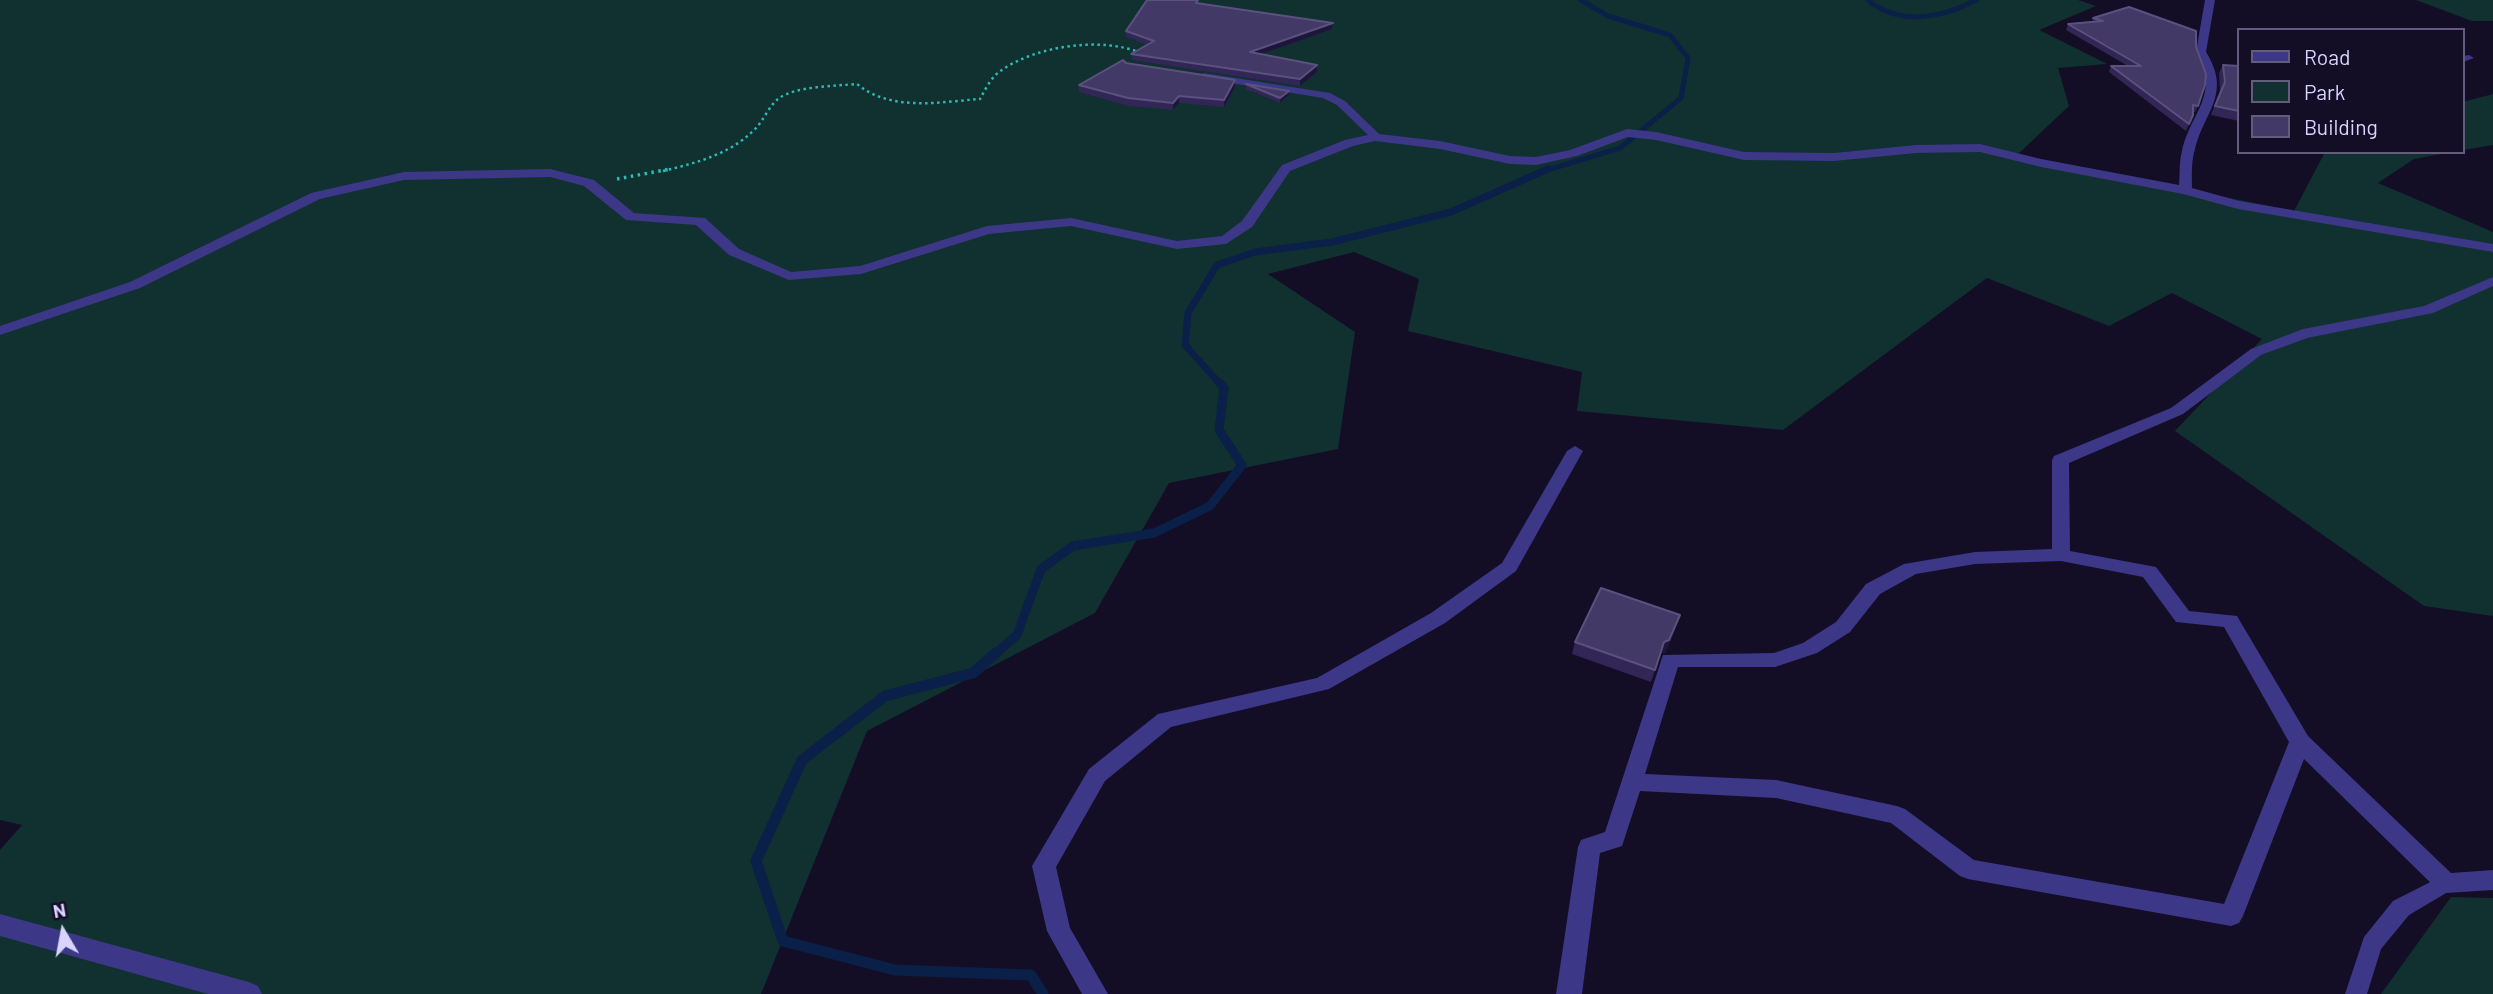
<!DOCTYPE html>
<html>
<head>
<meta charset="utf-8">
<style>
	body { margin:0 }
	#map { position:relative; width:2493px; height:994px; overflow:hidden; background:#130e26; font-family:Barlow,sans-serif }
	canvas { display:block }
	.legend { position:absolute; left:2237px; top:28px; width:228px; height:126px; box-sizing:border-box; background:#130e26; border:2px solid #625d7d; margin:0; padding:9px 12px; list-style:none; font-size:21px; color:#d9d3ff }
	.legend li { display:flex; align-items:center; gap:14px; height:35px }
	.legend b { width:35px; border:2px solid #625d7d }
	.north { position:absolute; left:28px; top:896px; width:70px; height:70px; -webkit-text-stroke:5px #130e26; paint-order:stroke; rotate:350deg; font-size:19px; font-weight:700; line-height:28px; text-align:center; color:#d9d3ff }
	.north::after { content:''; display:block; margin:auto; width:24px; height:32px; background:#d9d3ff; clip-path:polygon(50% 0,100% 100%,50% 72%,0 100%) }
</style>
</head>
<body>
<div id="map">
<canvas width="2493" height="994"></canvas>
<ul class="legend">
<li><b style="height:9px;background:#3c3787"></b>Road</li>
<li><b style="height:19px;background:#113030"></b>Park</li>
<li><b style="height:19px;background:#433967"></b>Building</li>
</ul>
<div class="north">N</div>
</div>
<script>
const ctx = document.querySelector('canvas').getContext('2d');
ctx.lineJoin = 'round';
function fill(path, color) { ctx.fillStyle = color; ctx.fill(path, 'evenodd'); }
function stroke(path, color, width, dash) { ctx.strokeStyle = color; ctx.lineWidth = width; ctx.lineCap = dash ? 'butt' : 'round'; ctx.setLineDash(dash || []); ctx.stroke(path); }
fill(new Path2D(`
	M 0,0 L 2078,0 L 2096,6 L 2039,30 L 2107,64 L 2058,68 L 2069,106 L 2017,155 L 2294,211 L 2325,152 L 2452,152 L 2414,159 L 2378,183 L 2493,232 L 2493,616 L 2424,606 L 2175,431 L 2262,339 L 2172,293 L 2109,326 L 1987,278 L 1783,430 L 1577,411 L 1582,372 L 1408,331 L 1419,279 L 1354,252 L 1268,274 L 1355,332 L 1338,449 L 1169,483 L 1095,613 L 867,731 L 761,994 L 0,994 L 0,850 L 22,825 L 0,820 Z
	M 2416,0 L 2493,0 L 2493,21 L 2472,21 Z
	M 2493,94 L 2493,145 L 2463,150 L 2463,102 Z
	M 2451,897 L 2493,898 L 2493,994 L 2381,994 Z`), '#113030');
stroke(new Path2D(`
	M 1868,0 C 1899,26 1943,18 1976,0
	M 1544,171 L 1620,148 L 1681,98 L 1688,58 L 1670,35 L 1608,16 L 1581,0`), '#0a2049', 5);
stroke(new Path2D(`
	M 1221,385 L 1185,345 L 1188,313 L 1217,265 L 1255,252 L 1332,242 L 1451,212 L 1548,169`), '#0a2049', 7);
stroke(new Path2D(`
	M 994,655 L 1017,635 L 1041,569 L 1073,546 L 1154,533 L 1210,506 L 1242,465 L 1219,430 L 1224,388 L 1220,383`), '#0a2049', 9);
stroke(new Path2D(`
	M 996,653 L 973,673 L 885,696 L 802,760 L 756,861 L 783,941 L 895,970 L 1031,975 L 1043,994`), '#0a2049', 11);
stroke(new Path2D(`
	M 663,171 C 696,163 731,154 755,129 C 764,120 769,106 778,99 C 794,86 836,86 857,84 C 891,112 940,102 980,99 C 985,90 990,79 999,72 C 1034,46 1101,36 1141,53`), '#2abcb6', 2.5, [2.5, 3.5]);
stroke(new Path2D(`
	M 617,179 L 670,169`), '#2abcb6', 3.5, [2.5, 4.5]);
fill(new Path2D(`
	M 2446,874 L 2453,877 L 2457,883 L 2453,889 L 2409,915 L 2381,949 L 2367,994 L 2345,994 L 2364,937 L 2393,901 Z`), '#3c3787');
fill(new Path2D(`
	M 2205,0 L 2215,0 L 2206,52 C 2232,94 2205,110 2195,149 C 2191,162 2192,175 2192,188 L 2239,201 L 2493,244 L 2493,252 L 2238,209 L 2183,194 L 2041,167 L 1980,152 L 1916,153 L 1834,161 L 1744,160 L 1656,140 L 1628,137 L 1577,156 L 1536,165 L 1510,164 L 1440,149 L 1375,141 L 1353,146 L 1290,171 L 1252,227 L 1226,244 L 1177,249 L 1071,226 L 989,234 L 861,274 L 789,280 L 729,255 L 696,225 L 626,220 L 584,186 L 550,177 L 404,180 L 320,199 L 140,288 L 0,335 L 0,326 L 130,282 L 311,193 L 404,172 L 550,169 L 594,180 L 634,213 L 705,218 L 739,249 L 791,272 L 860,266 L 987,226 L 1071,218 L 1177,241 L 1222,236 L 1242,221 L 1282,165 L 1345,140 L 1368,135 L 1337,105 L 1323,98 L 1200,78 L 1198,76 L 1204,73 L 1330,93 L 1345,101 L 1379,134 L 1440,141 L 1510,156 L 1536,157 L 1570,150 L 1627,129 L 1656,132 L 1744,152 L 1834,153 L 1916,145 L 1980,144 L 2041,159 L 2179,185 C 2180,174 2179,162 2182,151 C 2191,111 2221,96 2196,52 Z
	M 2463,56 L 2469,55 L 2474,58 L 2463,62 Z
	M 2493,277 L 2493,286 L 2433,313 L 2307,338 L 2261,355 L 2183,414 L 2069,463 L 2070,551 L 2156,567 L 2189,611 L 2237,616 L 2308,736 L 2451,873 L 2493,870 L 2493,890 L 2446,893 L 2438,890 L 2304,759 L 2243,916 L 2239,923 L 2231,926 L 1968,879 L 1960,876 L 1891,823 L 1776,798 L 1640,791 L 1622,846 L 1600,853 L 1582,994 L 1556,994 L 1578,847 L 1581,840 L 1605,832 L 1663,655 L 1774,653 L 1803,643 L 1836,622 L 1866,584 L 1904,564 L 1975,552 L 2052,549 L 2052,460 L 2054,456 L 2171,408 L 2251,349 L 2303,329 L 2424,306 ZM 2061,561 L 2143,577 L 2176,622 L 2224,627 L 2289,742 L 2224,904 L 1974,860 L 1905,809 L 1897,806 L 1776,780 L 1645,774 L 1678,667 L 1775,667 L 1817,653 L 1850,632 L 1880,594 L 1916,574 L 1975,564 Z
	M 1575,446 L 1583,451 L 1516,571 L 1445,623 L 1329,689 L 1171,727 L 1105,781 L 1056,867 L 1070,928 L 1108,994 L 1082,994 L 1047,931 L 1032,866 L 1089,769 L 1158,714 L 1317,678 L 1431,613 L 1502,563 L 1567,451 Z
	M 0,914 L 249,982 L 258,986 L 262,994 L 208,994 L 0,936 Z`), '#3c3787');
fill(new Path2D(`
	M 1198,3 L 1332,29 L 1262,54 L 1317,65 L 1317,72 L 1300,86 L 1132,60 L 1131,54 L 1148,45 L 1126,37 L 1126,31 Z
	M 2129,7 L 2198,106 L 2195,112 L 2193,112 L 2193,115 L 2186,131 L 2109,72 L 2111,66 L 2128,66 L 2066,30 L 2068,24 L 2092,22 L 2093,18 Z
	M 1126,63 L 1235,80 L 1235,87 L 1224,107 L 1179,103 L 1173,110 L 1128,106 L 1079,92 L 1079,85 Z
	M 2223,65 L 2239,66 L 2239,121 L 2211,115 L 2220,91 L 2219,73 Z
	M 1246,84 L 1289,91 L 1289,95 L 1280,103 L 1246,89 Z
	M 1676,627 L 1666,652 L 1661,654 L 1651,682 L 1572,654 L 1575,642 Z`), '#312655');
fill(new Path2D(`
	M 1333,23 L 1332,29 L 1250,58 L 1250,52 Z
	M 1317,65 L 1317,72 L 1300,86 L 1300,79 Z
	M 1235,80 L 1235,87 L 1224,107 L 1224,100 Z
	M 1289,91 L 1289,95 L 1280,103 L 1280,98 Z
	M 1179,96 L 1179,103 L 1173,110 L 1173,103 Z
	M 1680,615 L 1676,627 L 1666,652 L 1661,654 L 1651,682 L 1664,642 Z`), '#1d153a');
const building = new Path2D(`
	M 1147,0 L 1198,0 L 1196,3 L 1333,23 L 1250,52 L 1317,65 L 1300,79 L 1131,54 L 1154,41 L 1126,31 Z
	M 2129,7 L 2196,31 L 2196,47 L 2206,74 L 2205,85 L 2198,106 L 2193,105 L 2193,115 L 2189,124 L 2111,66 L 2141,66 L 2068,24 L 2103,21 L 2093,18 Z
	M 1123,60 L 1126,63 L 1235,80 L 1224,100 L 1179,96 L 1173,103 L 1128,98 L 1079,85 Z
	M 2223,65 L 2239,66 L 2239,111 L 2215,106 L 2225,82 Z
	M 1246,84 L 1289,91 L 1280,98 Z
	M 1601,588 L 1680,615 L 1669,640 L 1664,642 L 1655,670 L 1575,642 Z`);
fill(building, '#433967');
stroke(building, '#5a517f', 2);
</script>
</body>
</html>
